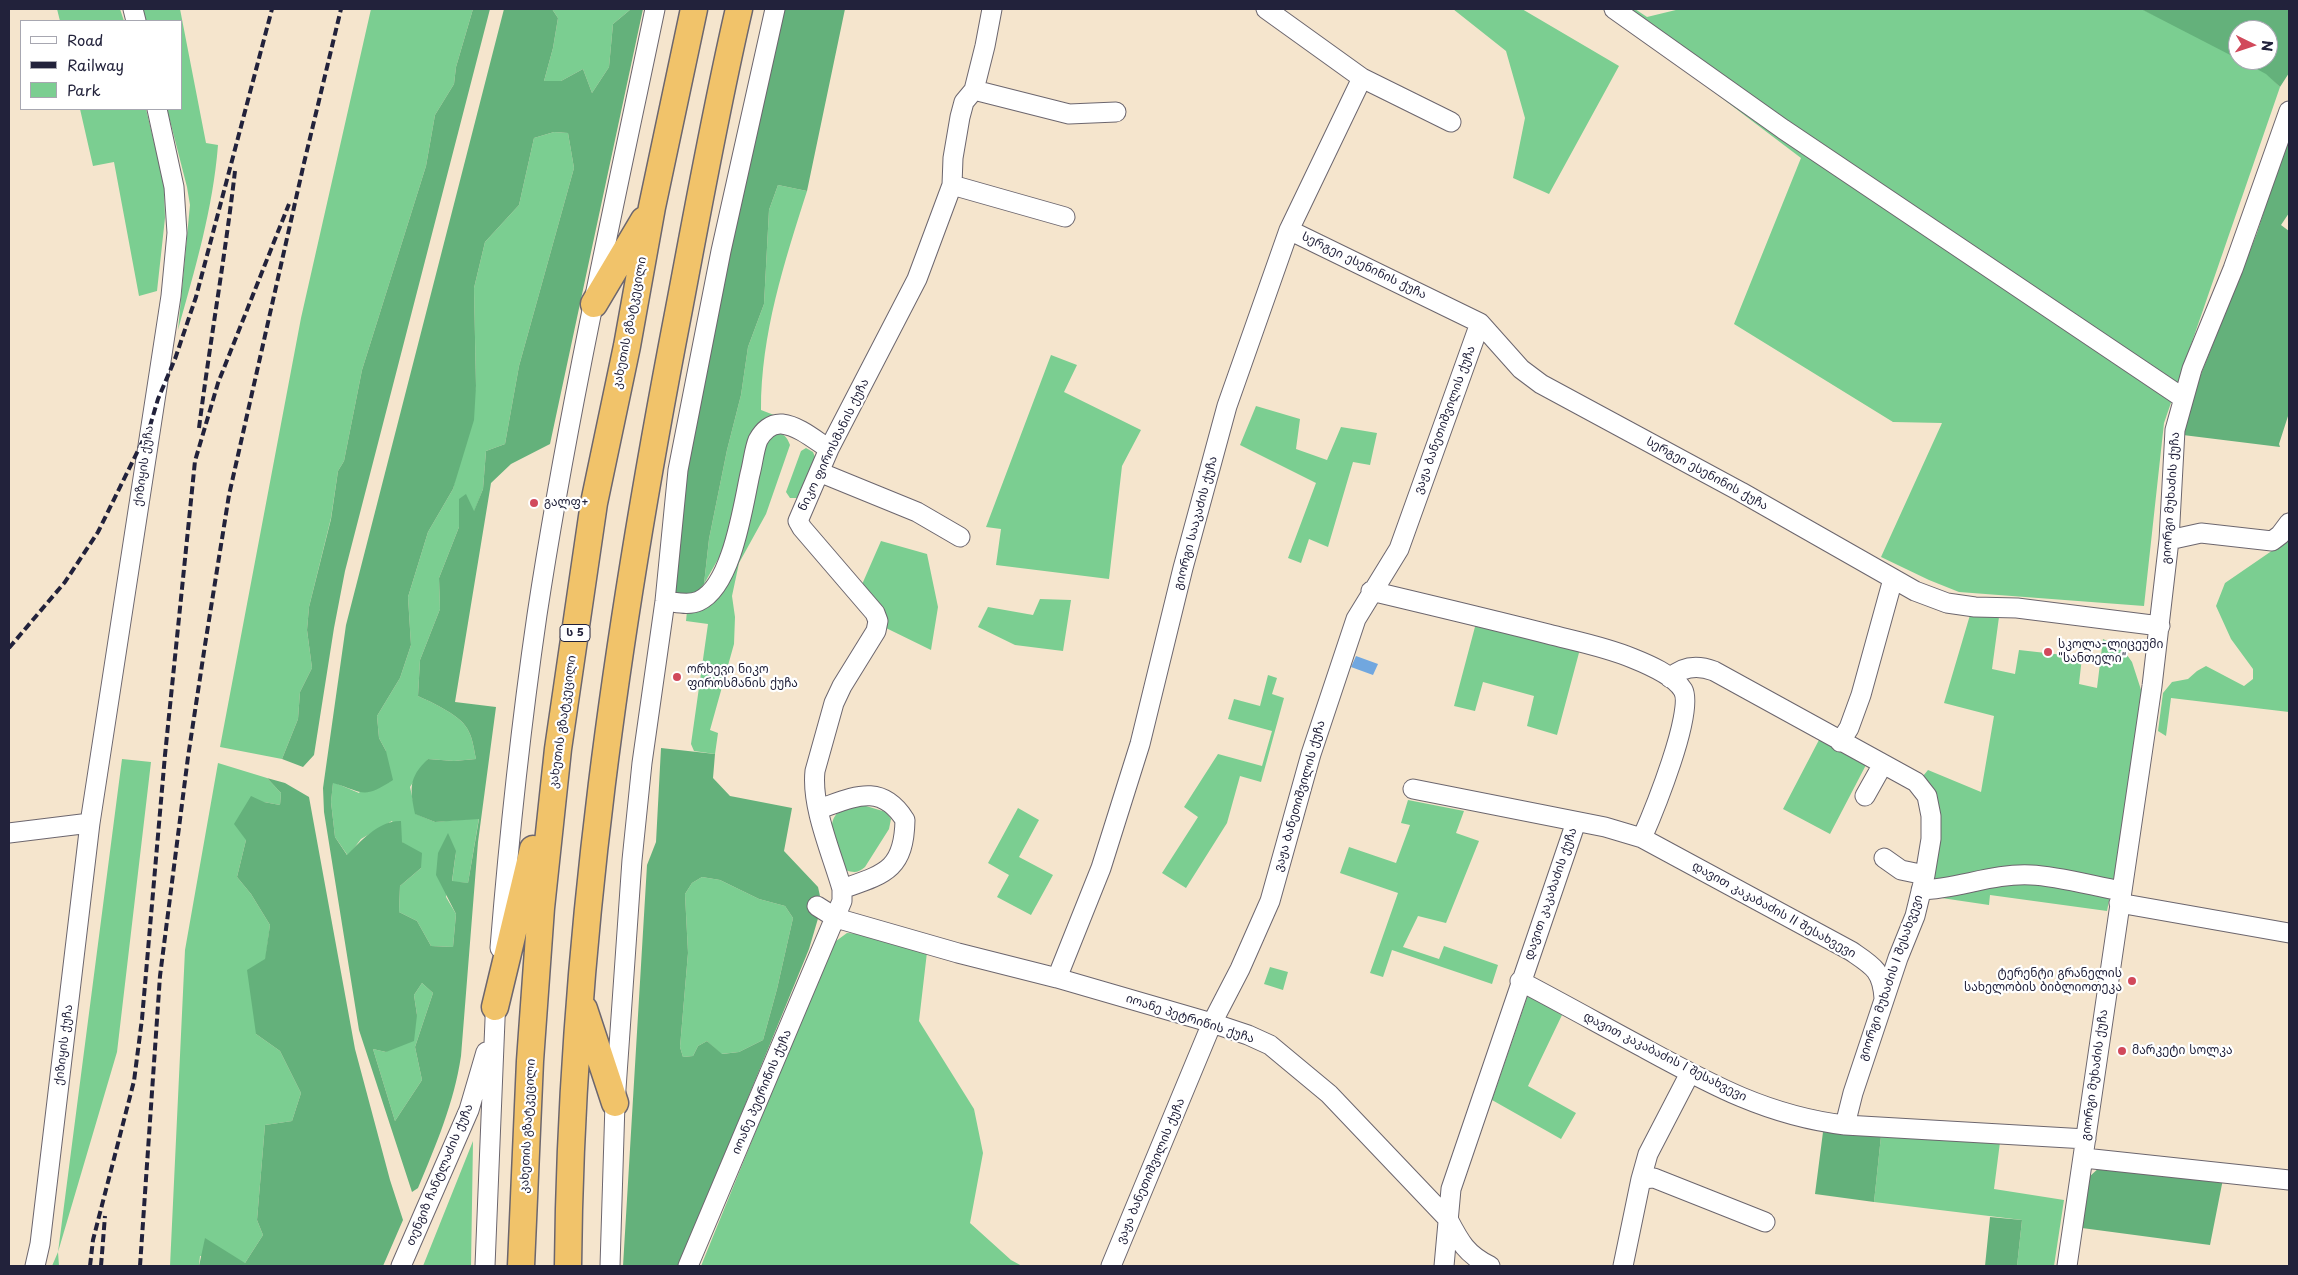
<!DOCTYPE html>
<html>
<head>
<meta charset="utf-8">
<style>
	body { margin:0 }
	#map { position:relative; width:2298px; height:1275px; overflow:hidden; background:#f5e5cd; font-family:"Playpen Sans",sans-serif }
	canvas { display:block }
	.frame { position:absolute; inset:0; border:10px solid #22223b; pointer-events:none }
	.legend { position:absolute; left:20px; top:20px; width:162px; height:90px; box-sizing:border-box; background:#fff; border:1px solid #a7a7b1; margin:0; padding:6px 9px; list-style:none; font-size:15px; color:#22223b }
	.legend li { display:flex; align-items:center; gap:10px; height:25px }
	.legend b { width:25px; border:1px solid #a7a7b1 }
	.north { position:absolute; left:2228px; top:20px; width:50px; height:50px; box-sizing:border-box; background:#fff; border:1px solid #a7a7b1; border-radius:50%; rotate:94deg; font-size:14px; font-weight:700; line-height:20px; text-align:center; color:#22223b }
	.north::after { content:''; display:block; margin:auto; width:18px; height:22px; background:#d1495b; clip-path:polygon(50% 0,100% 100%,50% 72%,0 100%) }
</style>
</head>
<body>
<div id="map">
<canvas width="2298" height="1275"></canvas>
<div class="frame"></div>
<ul class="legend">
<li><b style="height:6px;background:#fff"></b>Road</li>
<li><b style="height:6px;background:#22223b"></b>Railway</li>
<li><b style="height:14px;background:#7bce91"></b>Park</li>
</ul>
<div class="north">N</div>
</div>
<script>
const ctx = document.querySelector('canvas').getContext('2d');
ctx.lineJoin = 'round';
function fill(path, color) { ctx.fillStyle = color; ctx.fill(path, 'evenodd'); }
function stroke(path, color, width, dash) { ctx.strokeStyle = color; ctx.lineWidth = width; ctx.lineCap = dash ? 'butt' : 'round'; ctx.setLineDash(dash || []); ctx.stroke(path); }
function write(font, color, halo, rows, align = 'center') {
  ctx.font = font + ' "Playpen Sans","Noto Sans Georgian",sans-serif'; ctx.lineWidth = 4.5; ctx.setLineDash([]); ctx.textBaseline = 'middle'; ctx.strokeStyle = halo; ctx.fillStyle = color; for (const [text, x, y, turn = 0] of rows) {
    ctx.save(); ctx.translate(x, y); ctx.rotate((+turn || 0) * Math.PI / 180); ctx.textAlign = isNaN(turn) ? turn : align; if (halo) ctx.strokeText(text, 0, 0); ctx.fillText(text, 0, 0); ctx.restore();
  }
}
fill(new Path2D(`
	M 57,9 L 120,9 L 124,21 L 60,21 Z
	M 141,9 L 180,9 L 206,143 L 218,145 C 213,209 195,269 178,330 L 190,205 L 187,187 L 167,109 L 181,109 L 181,21 L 144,21 Z
	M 371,9 L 473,9 L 456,67 L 454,84 L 435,115 L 426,166 L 362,370 L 344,461 L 338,471 L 331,518 L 309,607 L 307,630 L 312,668 L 300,692 L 298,719 L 282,759 L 220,747 L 301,318 Z
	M 552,9 L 631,9 L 613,24 L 609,67 L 592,93 L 583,69 L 561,81 L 544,81 L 553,48 L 558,18 Z
	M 1453,9 L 1522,9 L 1619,66 L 1549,194 L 1513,178 L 1525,118 L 1506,51 Z
	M 1624,9 L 1635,9 L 1647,17 L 1680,9 L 2142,9 L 2238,57 L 2238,60 C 2255,60 2269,75 2280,87 L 2164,423 L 2144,606 L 1959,592 L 1929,580 L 1881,557 L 1942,423 L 1893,422 L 1734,324 L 1801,158 L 1636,33 Z
	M 80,109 L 146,109 L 164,184 L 165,218 L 157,291 L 139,296 L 114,162 L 93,166 Z
	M 554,132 L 568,133 L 574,168 L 519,366 L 505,444 L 486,451 L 483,489 L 474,512 L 459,499 L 459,527 L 439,578 L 440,609 L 420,660 L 418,696 C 433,703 463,716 469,732 C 473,740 474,750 476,759 L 454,761 L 428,759 L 410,787 L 416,814 L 435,822 L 479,818 L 468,883 L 452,882 L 456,851 L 446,897 L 456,914 L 453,947 L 431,946 L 417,921 L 399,912 L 400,886 L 421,868 L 402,842 L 392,821 L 361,839 L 348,856 L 335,837 L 331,802 L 333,782 L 359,793 L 386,751 L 379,738 L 377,716 L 400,678 L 411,645 L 408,597 L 428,532 L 453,489 L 476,386 L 474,288 L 485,242 L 519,205 L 534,138 Z
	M 778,185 L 807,191 C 784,263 761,334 761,410 L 774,415 L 762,422 L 725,547 L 704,584 L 709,539 L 727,450 L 741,395 L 748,347 L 764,304 L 769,210 Z
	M 1051,355 L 1077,365 L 1064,392 L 1141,430 L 1122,466 L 1109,579 L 996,565 L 1001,529 L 986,527 Z
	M 1256,406 L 1300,419 L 1296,449 L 1327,460 L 1341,427 L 1377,433 L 1370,465 L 1353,462 L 1328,547 L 1309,539 L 1301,563 L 1288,558 L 1316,483 L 1240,445 Z
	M 775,433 C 784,433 787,437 790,445 L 766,514 L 739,563 L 732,596 L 735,617 L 734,644 L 710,730 L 718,733 L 715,754 L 694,751 L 691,744 L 708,624 L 686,621 L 687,611 L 715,593 L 764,441 Z
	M 806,448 L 813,452 L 815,457 L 799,498 L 790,498 L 786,492 L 801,451 Z
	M 2289,535 L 2289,712 L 2171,698 L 2166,736 L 2158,731 L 2163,693 L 2172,682 L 2188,679 L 2197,671 L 2206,666 L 2244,686 L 2253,679 L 2253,669 L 2231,639 L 2216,606 L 2225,583 L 2276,548 Z
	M 881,541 L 927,554 L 938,607 L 931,650 L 886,628 L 860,589 Z
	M 1040,599 L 1071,600 L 1063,651 L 1015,645 L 978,627 L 988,607 L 1033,615 Z
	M 1970,615 L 2007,615 L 1999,617 L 1992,669 L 2015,674 L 2019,650 L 2082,657 L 2079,684 L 2097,688 L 2103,639 L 2122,648 L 2132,662 L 2143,696 L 2117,861 L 2107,911 L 1990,895 L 1989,905 L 1928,896 L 1923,776 L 1928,770 L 1981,792 L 1994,716 L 1944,703 Z
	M 1476,623 L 1580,649 L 1557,735 L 1527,726 L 1534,696 L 1483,682 L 1475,711 L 1454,706 Z
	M 1268,675 L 1277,678 L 1272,694 L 1284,698 L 1261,782 L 1240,776 L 1227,823 L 1186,888 L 1162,873 L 1198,817 L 1184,807 L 1218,754 L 1262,766 L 1272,731 L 1228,719 L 1234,699 L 1260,706 Z
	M 1820,738 L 1867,763 L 1830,834 L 1783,809 Z
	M 122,759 L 151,762 L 117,1052 L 58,1252 L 59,1266 L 52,1266 L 58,1252 Z
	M 218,763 L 267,778 L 281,793 L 280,805 L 264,802 L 246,840 L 237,877 L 251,894 L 270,925 L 256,1034 L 280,1051 L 301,1093 L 292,1121 L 265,1125 L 257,1220 L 263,1235 L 245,1263 L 200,1256 L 199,1266 L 170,1266 L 185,950 Z
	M 1408,800 L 1464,811 L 1456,833 L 1479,841 L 1446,923 L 1418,916 L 1403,947 L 1439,959 L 1444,946 L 1498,965 L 1492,984 L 1392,950 L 1383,977 L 1370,973 L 1398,893 L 1340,873 L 1349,847 L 1396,863 L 1410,825 L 1401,823 Z
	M 850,804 L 866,806 L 886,812 L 891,819 L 889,829 L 865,867 C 858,873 854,873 845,870 C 836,844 818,819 850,804 Z
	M 1018,808 L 1039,820 L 1019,857 L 1053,875 L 1031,915 L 997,897 L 1009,875 L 988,863 Z
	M 702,877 L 720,880 L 759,899 L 785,906 L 793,918 L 777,989 L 763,1040 L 739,1052 L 721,1054 L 707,1041 L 698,1046 L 693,1056 L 683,1057 L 680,1047 L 688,953 L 685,894 L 692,883 Z
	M 847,933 L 862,934 L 927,952 L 919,1021 L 974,1109 L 983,1153 L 970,1223 L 1011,1260 L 1022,1266 L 701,1266 L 832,944 Z
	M 1270,967 L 1288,972 L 1283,990 L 1264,984 Z
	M 422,983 L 433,993 L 415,1047 L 422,1080 L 395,1121 L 373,1049 L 386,1052 L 417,1015 L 414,995 Z
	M 1528,995 L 1562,1015 L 1528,1086 L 1576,1113 L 1561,1139 L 1492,1100 Z
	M 1881,1136 L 2000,1142 L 1994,1189 L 2064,1200 L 2054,1266 L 2017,1266 L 2022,1220 L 1874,1202 Z
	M 473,1141 L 471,1266 L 423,1266 Z`), '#7bce91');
fill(new Path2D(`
	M 473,9 L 490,9 L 345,571 L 334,628 L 314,755 L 303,767 L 282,759 L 298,719 L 300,692 L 312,668 L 307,630 L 309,607 L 331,519 L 338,471 L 344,461 L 362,370 L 426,166 L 435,115 L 454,84 L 456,67 Z
	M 504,9 L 552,9 L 558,18 L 553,48 L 544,81 L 561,81 L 583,69 L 592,93 L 609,67 L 613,24 L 631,9 L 643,9 L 550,444 L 511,464 L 491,483 L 455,702 L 496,707 L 478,842 L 461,1056 C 454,1103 436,1145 418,1188 L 412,1192 L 359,1030 L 324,812 L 323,788 L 346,625 ZM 554,132 L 568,133 L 574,168 L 519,366 L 505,444 L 486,451 L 483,489 L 474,511 L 466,494 L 459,499 L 459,527 L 439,578 L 440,609 L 420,660 L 418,696 C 433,703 463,716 469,732 C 473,740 474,750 476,759 L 454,761 L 428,759 C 408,778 410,789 415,814 L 435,822 L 479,819 L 468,883 L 452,881 L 456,851 L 448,833 L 438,853 L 436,875 L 456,914 L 453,947 L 431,946 L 417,921 L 399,912 L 400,886 L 421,868 L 422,853 L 402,842 L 401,821 C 379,820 361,841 347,855 L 335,837 L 331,802 L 333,783 C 364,792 362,800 393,780 L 386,751 L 379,738 L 377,716 L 400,678 L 411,645 L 408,597 L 428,532 L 453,489 L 474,420 L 476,386 L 474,288 L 485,242 L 519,205 L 534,138 ZM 422,983 L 433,993 L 415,1047 L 422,1080 L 395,1121 L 373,1049 L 386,1052 L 414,1041 L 417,1015 L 414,995 Z
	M 782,9 L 845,9 L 807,191 L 778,185 L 769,210 L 764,304 L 748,347 L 741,395 L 727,450 L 709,539 L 704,584 L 694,596 L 669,595 L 692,443 L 727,256 Z
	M 2141,9 L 2289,9 L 2289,73 L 2280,87 L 2266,74 L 2240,60 L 2268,60 L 2268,30 L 2238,30 L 2238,59 Z
	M 2289,134 L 2289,213 L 2281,225 L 2289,231 L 2289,413 L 2279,444 L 2280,447 L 2183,435 L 2190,402 L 2257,233 Z
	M 661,748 L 715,754 L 713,778 L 730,796 L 792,808 L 784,851 L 818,887 L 822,905 L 809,949 L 679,1266 L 623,1266 L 647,865 L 656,842 ZM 702,877 L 720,880 L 759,899 L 785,906 L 793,918 L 777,989 L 763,1040 L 739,1052 L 722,1054 L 707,1041 L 698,1046 L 693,1056 L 683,1057 L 680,1047 L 688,953 L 685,894 L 692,883 Z
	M 267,778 L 285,783 L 309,797 L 355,1049 L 390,1180 L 403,1220 L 383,1266 L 199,1266 L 205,1238 L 245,1263 L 263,1235 L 257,1220 L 265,1125 L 292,1121 L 301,1093 L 280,1051 L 256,1034 L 247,970 L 265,959 L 270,925 L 251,894 L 237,877 L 246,840 L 234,824 L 251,796 L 264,802 L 280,805 L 281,793 Z
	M 1823,1132 L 1881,1136 L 1874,1202 L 1815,1194 Z
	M 2100,1167 L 2223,1179 L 2210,1245 L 2082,1228 L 2089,1177 Z
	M 1990,1217 L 2022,1220 L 2017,1266 L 1985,1266 Z`), '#64b17b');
fill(new Path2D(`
	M 1356,656 L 1378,664 L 1373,675 L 1351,667 Z`), '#71a7df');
const minor = new Path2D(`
	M 133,9 L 136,21
	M 1266,9 L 1362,78 L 1451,122
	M 1614,9 L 1783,129 L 2183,398
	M 974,90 L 1069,114 L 1116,112
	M 952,185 L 1065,217
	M 1289,230 L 1480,323 L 1521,369 L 1541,384 L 1741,492 L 1915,591 L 1947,603 L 1975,607 L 2017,608 L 2160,626
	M 819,472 L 917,512 L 960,537
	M 2169,540 L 2201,533 L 2272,541 L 2280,535 L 2289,523
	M 1371,591 C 1430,605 1489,619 1548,634 C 1575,641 1606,647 1632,658 C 1647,664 1674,675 1683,690 C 1695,711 1653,813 1642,838 L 1605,827 L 1413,789
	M 665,601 C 676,602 688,606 699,601 C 732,586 743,506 750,474 C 753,463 754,450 758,440 C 763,431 771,423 782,424 C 799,426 815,440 829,449
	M 1670,678 C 1683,666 1698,665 1714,671 L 1916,782 L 1927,796 L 1931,816 L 1931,839 L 1925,875 L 1915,916 L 1898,958 L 1853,1093 L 1845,1125 L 2086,1139
	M 1840,742 L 1849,728 L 1861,695 L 1893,579
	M 1865,796 L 1883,764
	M 819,809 C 854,797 881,782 905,820 C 904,870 885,874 842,889
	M 9,833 L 90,823
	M 1642,838 L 1851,951 C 1873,966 1882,970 1884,998
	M 1884,858 L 1901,870 L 1925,875
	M 1921,890 C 1958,889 1993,873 2031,875 C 2058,876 2093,886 2121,891
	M 2119,903 L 2289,933
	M 817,906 L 836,918 L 958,953 L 1057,978 L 1212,1023 L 1248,1035 L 1270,1045 L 1329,1094 L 1448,1219 C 1460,1242 1466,1254 1490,1266
	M 500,948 C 509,837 521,725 537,615 C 568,411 613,210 655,9
	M 1057,978 L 1101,868 L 1140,744 L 1183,568 L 1227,406 L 1289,230 L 1362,78
	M 1520,981 C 1562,1003 1603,1026 1644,1048 C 1710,1084 1768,1116 1845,1125
	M 2084,1158 L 2289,1180
	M 1641,1179 L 1648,1154 L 1690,1073
	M 35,1266 L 40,1244 L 90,823 L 171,296 L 177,233 L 174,187 L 157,109
	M 401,1266 L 469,1110 L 486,1052
	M 485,1266 L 496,995
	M 610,1266 L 615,1103 L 632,860 L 642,763 L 665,601 L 678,470 L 721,251 L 775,9
	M 688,1266 L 842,901 L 842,889 C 832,854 811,807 815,771 L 834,703 L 842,686 L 876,631 L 878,621 L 875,613 L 802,528 L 798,521 L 829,449 L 917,279 L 952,185 L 953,158 L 960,117 L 964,102 L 974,90 L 985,46 L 992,9
	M 1111,1266 L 1212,1023 L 1240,969 L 1270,901 L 1311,754 L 1356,619 L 1399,549 L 1480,323
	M 1444,1266 L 1451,1189 L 1576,822
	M 1623,1266 L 1641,1179 L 1654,1178 L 1765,1222
	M 2067,1266 L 2152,686 L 2169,540 L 2175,430 L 2192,369 L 2233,269 L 2289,111`);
const highway = new Path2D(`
	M 594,304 L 644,220
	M 495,1007 L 533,849
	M 584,1009 L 615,1103
	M 521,1266 L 530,1061 L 541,908 L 558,749 L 594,503 L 627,346 L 652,207 L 694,9
	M 568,1266 C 571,944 618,625 679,309 C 698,209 716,108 739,9`);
stroke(minor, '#6c666e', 21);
stroke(highway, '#6c666e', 29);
stroke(minor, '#fff', 19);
stroke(highway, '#f1c36a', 26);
stroke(new Path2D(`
	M 199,428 C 210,342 225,257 235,171
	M 9,648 L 65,582 L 98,532 L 150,426 L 158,399 L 175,359 L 196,297 L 272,9
	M 90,1266 L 93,1240 L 134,1081 L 142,1019 L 165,755 L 195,461 L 218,383 L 289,204
	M 101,1266 L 105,1216
	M 140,1266 L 160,976 L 188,757 L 205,645 L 229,495 L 304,163 L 341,9`), '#22223b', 4, [8, 4]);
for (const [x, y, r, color] of [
	[534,503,5,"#d1495b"],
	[2048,652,5,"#d1495b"],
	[677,677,5,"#d1495b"],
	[2132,981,5,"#d1495b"],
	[2122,1051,5,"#d1495b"]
]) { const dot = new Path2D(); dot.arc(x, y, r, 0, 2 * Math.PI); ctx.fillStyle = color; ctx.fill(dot); stroke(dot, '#fff', 2); }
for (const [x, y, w] of [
	[575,633,30]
]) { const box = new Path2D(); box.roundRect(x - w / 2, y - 8.5, w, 17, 4); ctx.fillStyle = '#fff'; ctx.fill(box); stroke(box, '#22223b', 1); }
write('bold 11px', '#22223b', null, [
	["ს 5",575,633]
]);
write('12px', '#22223b', '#fff', [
	["სერგეი ესენინის ქუჩა",1364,266,26],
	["კახეთის გზატკეცილი",630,323,-79],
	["ვაჟა ბანეთიშვილის ქუჩა",1445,420,-70],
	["ნიკო ფიროსმანის ქუჩა",834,445,-64],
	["ქიზიყის ქუჩა",144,466,-82],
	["სერგეი ესენინის ქუჩა",1707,474,29],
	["გიორგი მუხაძის ქუჩა",2171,498,-86],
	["გიორგი სააკაძის ქუჩა",1196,523,-75],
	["კახეთის გზატკეცილი",563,722,-82],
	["ვაჟა ბანეთიშვილის ქუჩა",1300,796,-74],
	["დავით კაკაბაძის ქუჩა",1551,894,-71],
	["დავით კაკაბაძის II შესახვევი",1774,910,29],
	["გიორგი მუხაძის I შესახვევი",1891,978,-71],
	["იოანე პეტრიწის ქუჩა",1190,1019,18],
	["ქიზიყის ქუჩა",64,1045,-83],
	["დავით კაკაბაძის I შესახვევი",1665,1057,27],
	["გიორგი მუხაძის ქუჩა",2095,1075,-82],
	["იოანე პეტრიწის ქუჩა",762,1092,-67],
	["კახეთის გზატკეცილი",528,1126,-87],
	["ვაჟა ბანეთიშვილის ქუჩა",1151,1171,-67],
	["თენგიზ ჩანტლაძის ქუჩა",440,1175,-67]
]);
write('12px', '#22223b', '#fff', [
	["გალფ+",544,503],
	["სკოლა-ლიცეუმი",2058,645],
	["\"სანთელი\"",2058,659],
	["ორხევი ნიკო",687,670],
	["ფიროსმანის ქუჩა",687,684],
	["ტერენტი გრანელის",2122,974,"right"],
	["სახელობის ბიბლიოთეკა",2122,988,"right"],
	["მარკეტი სოლკა",2132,1051]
], 'left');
</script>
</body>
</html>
